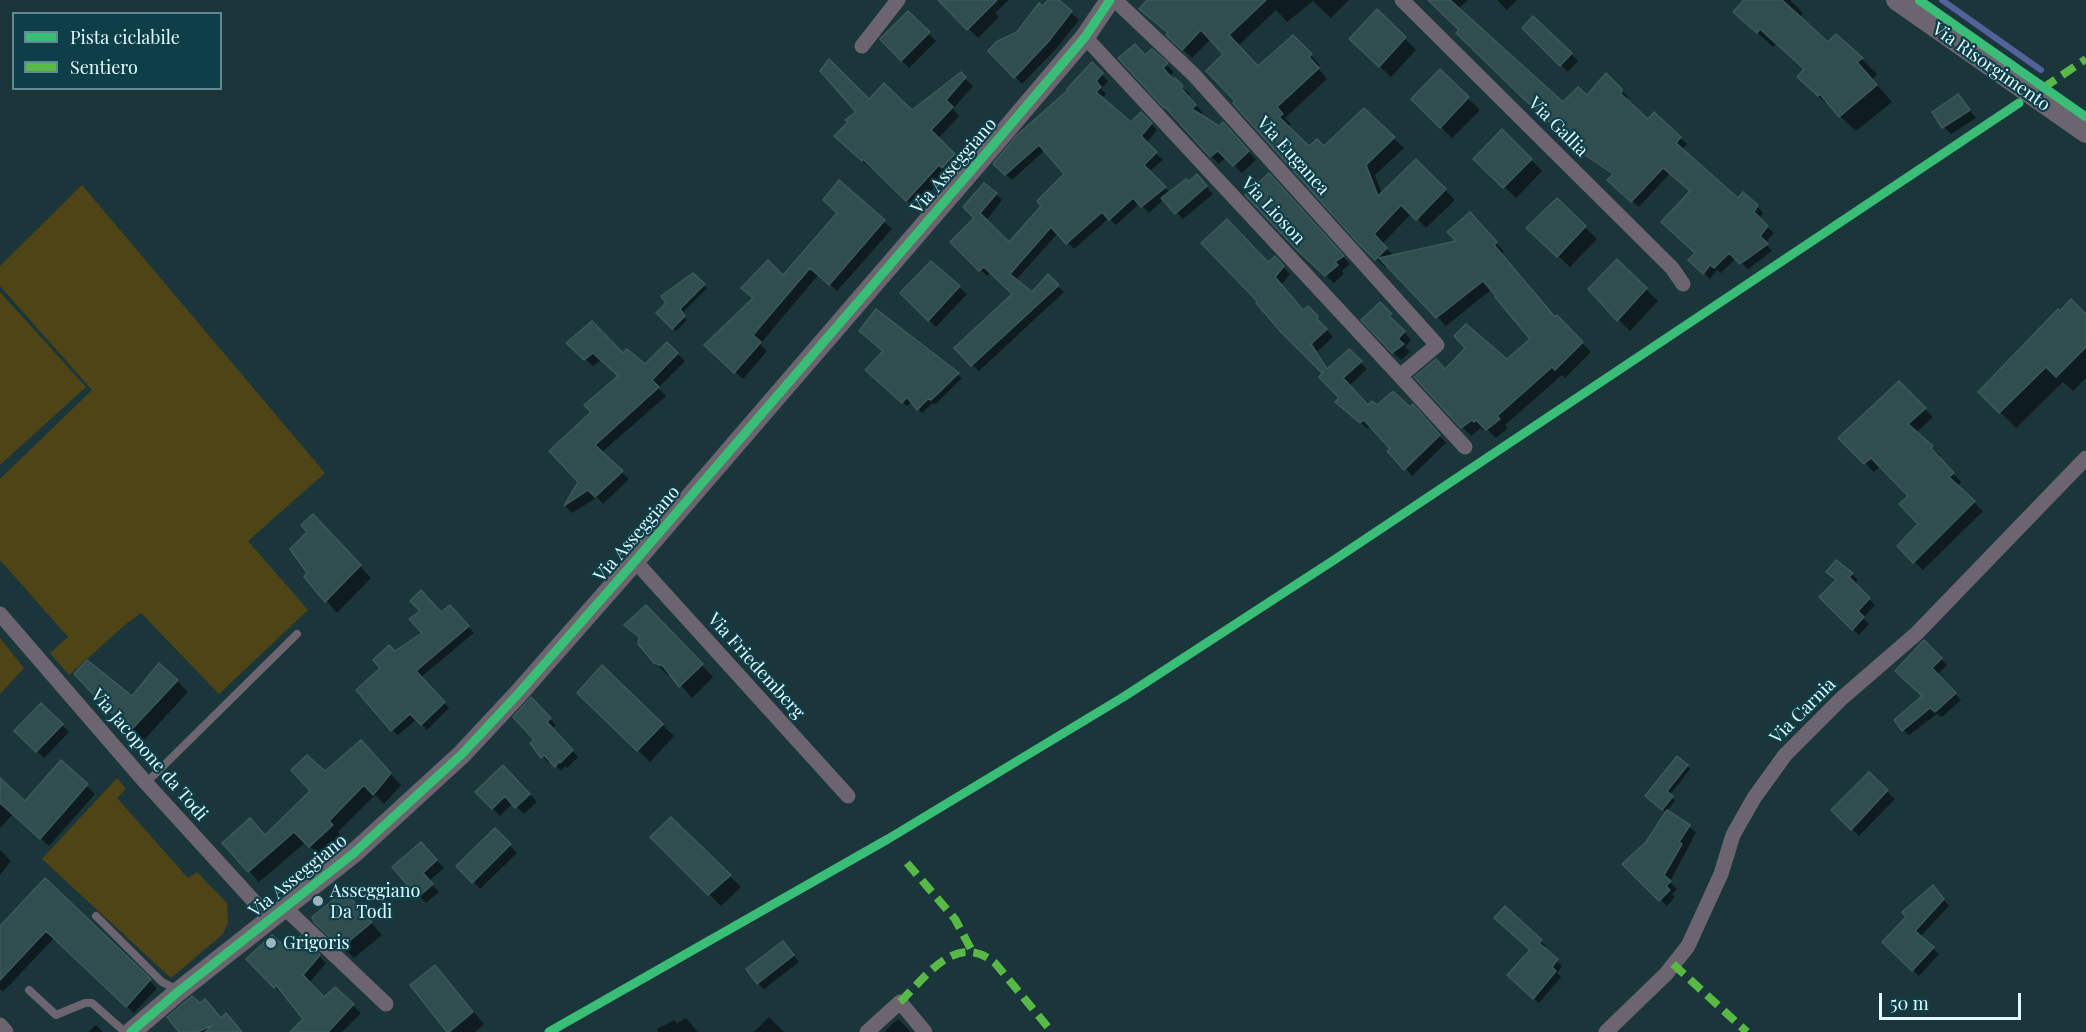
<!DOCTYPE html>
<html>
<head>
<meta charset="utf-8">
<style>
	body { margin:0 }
	#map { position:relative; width:2086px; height:1032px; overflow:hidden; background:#1b363b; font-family:"Playfair Display",serif }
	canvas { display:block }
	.legend { position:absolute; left:12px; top:12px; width:210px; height:78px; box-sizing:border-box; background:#0e3f48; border:2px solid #628991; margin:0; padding:8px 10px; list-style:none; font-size:18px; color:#e1f9fe }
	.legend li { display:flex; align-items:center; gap:12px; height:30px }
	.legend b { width:30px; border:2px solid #628991 }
	.scale { position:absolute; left:1879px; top:993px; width:142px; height:27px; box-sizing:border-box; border:3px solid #e1f9fe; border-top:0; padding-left:8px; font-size:18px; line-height:21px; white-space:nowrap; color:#e1f9fe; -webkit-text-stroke:4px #0e3f48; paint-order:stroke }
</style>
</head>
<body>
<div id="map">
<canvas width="2086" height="1032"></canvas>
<ul class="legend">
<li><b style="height:8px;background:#3abd76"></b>Pista ciclabile</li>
<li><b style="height:8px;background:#58b947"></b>Sentiero</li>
</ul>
<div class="scale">50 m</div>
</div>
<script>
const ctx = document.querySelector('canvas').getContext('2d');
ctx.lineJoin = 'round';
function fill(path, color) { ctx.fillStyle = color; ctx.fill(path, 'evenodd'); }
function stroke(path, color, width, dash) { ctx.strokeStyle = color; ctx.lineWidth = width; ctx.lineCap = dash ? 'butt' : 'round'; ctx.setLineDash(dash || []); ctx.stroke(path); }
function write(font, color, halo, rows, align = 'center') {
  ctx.font = font + ' "Playfair Display",serif'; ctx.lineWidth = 4.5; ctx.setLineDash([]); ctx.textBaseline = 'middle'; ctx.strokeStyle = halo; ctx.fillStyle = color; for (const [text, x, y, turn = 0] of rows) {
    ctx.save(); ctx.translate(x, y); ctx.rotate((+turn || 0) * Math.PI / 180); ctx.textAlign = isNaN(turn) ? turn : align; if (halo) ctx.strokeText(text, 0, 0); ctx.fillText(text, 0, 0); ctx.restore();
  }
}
fill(new Path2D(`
	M 82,185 L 325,473 L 248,541 L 308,610 L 219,694 L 141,613 L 126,624 L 69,675 L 50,653 L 68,637 L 0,560 L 0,479 L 92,390 L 0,286 L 0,266 Z
	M 0,292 L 86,387 L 0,465 Z
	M 0,638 L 24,668 L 0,694 Z
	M 117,778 L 126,789 L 117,798 L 188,878 L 197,872 L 227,903 L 228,923 L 223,934 L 171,978 L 42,859 Z`), '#4e4416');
fill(new Path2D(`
	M 940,0 L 1009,0 L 995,13 L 999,17 L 978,38 Z
	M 1050,0 L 1057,0 L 1079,20 L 1056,49 L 1022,84 L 990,51 L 1018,34 Z
	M 1149,0 L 1349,0 L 1331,18 L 1313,1 L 1287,22 L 1276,10 L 1238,46 L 1258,68 L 1293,37 L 1320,65 L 1318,68 L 1327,79 L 1285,118 L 1291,124 L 1287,127 L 1308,148 L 1324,148 L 1364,110 L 1404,148 L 1375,175 L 1382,194 L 1416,161 L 1455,200 L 1426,228 L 1412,213 L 1382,244 L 1394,256 L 1459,242 L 1478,222 L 1504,252 L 1501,254 L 1555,318 L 1557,317 L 1591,352 L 1565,378 L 1562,375 L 1505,425 L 1508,428 L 1496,438 L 1486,428 L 1483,430 L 1481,428 L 1471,436 L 1416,377 L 1507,361 L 1532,339 L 1492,289 L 1446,326 L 1388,266 L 1386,268 L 1376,259 L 1239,108 L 1225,54 L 1211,39 L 1192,58 L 1168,35 L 1169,34 L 1141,9 Z
	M 1430,0 L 1468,0 L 1458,9 L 1563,104 L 1587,98 L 1606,75 L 1628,97 L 1626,101 L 1648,121 L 1654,114 L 1687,144 L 1681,150 L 1738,200 L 1757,206 L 1763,213 L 1759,219 L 1774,233 L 1765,243 L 1772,251 L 1748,269 L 1736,258 L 1721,273 L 1717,270 L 1710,279 L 1690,260 L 1697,254 L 1692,191 L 1670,173 L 1639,207 L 1616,186 L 1614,176 L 1593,161 L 1533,105 Z
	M 1497,0 L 1517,0 L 1507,10 Z
	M 1746,0 L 1790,0 L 1803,13 L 1799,18 L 1828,44 L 1836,36 L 1862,59 L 1877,74 L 1872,79 L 1892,102 L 1856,131 L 1815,93 L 1806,70 L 1777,43 L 1773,47 L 1751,27 Z
	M 1377,11 L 1416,50 L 1391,77 L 1351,39 Z
	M 908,13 L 936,41 L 909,68 L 882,39 Z
	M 1534,18 L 1578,61 L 1568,72 L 1524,28 Z
	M 1152,51 L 1174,72 L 1169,77 L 1190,94 L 1188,97 L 1203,113 L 1200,116 L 1219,128 L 1231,132 L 1256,160 L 1242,173 L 1226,157 L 1219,164 L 1211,156 L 1146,57 Z
	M 1092,65 L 1108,81 L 1101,89 L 1106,94 L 1102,98 L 1131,124 L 1141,114 L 1157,130 L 1146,143 L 1163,160 L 1149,172 L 1170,193 L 1188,184 L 1203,183 L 1213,194 L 1183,219 L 1164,199 L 1149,213 L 1140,203 L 1116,225 L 1109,218 L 1074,249 L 1058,233 L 1016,280 L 1032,295 L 1048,277 L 1064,292 L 979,371 L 956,348 L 1014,294 L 991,272 L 987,276 L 952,242 L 976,218 L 965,207 L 996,194 L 1002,200 L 986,221 L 1009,244 L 1043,206 L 1067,174 L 1045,150 L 1012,180 L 995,164 L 1070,91 Z
	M 1440,71 L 1480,110 L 1452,138 L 1413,99 Z
	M 960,74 L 973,86 L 953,109 L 959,116 L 938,139 L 962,163 L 951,175 L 948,172 L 915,208 L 872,166 L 870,168 L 844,144 L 859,112 L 869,101 L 911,112 Z
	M 1958,96 L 1976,118 L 1951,134 L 1944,127 Z
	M 1502,131 L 1542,171 L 1516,198 L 1475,159 Z
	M 840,182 L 892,229 L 837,291 L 819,274 L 760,344 L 767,351 L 743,379 L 714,353 L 839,214 Z
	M 1276,182 L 1350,264 L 1342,271 L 1344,274 L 1334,283 L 1307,259 Z
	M 1557,200 L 1597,239 L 1570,267 L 1528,228 Z
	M 1275,258 L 1290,274 L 1281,285 L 1304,312 L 1308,308 L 1333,337 L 1317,352 L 1328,369 L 1349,351 L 1367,369 L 1349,386 L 1368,407 L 1410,409 L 1420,413 L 1446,443 L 1412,476 L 1371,426 L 1368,429 L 1344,409 L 1341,398 L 1324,373 L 1282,331 L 1268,264 Z
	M 1617,261 L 1658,301 L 1630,331 L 1618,319 Z
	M 693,275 L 707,288 L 682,313 L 687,320 L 676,331 L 658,313 Z
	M 959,287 L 967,294 L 936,327 L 902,293 Z
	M 1380,304 L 1411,340 L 1405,347 L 1410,352 L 1401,360 L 1393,352 Z
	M 876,312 L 962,378 L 936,404 L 933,403 L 922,413 L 912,401 L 907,406 L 872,375 L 884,351 Z
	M 2086,316 L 2086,378 L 2073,391 L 2063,382 L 2016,428 L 1980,392 Z
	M 568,343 L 623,355 L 645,366 L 667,344 L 685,361 L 658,388 L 666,396 L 601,453 L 629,479 L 603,504 L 597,497 L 572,513 L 565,506 L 579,481 L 593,412 L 620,376 L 602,359 L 593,366 Z
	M 1899,383 L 1933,417 L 1916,433 L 1941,456 L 1939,458 L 1961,482 L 1957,486 L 1983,511 L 1923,570 L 1899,546 L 1920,524 L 1910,496 L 1881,466 L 1874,472 L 1840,438 Z
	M 324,527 L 371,578 L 337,613 L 306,577 L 309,573 Z
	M 1852,574 L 1858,580 L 1854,584 L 1875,605 L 1863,618 L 1869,624 L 1859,635 L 1821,597 Z
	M 646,607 L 713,677 L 692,698 L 673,676 L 667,675 L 655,662 L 640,639 L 626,625 Z
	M 455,612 L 474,633 L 421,677 L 449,708 L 427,730 L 417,719 L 398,735 L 392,730 L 382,668 L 395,653 L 424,634 L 441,614 Z
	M 1924,642 L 1947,665 L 1937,675 L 1961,700 L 1942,717 L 1937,714 L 1909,735 L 1903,730 L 1924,696 Z
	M 602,667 L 674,736 L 650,762 L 579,693 Z
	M 177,681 L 188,692 L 143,741 L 124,723 L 132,699 Z
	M 531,700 L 556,725 L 551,729 L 578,757 L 567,768 L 565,766 L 561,771 L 551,760 L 548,762 L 542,756 Z
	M 41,705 L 69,732 L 44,758 L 16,731 Z
	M 371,753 L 401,785 L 384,804 L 375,795 L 338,832 L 342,837 L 321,857 L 306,842 L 259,882 L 249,871 L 266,837 L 312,791 L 325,773 Z
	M 61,762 L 95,794 L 49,846 L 13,814 L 0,828 L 0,780 L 25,803 Z
	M 1687,766 L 1690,769 L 1670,795 L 1675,801 L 1667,811 L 1696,832 L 1670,882 L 1677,889 L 1672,894 L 1675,897 L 1667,906 L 1624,864 L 1647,843 L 1667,813 L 1650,799 Z
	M 503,767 L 537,802 L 524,814 L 513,803 L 500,816 L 477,792 Z
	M 1869,774 L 1895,799 L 1859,836 L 1833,810 Z
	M 671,819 L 741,887 L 721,906 L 652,837 Z
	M 495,830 L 517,853 L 480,889 L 458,866 Z
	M 0,850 L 11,861 L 0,875 Z
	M 428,851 L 444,868 L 429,881 L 439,892 L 426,903 L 394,868 Z
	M 45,880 L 157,988 L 134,1013 L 54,938 L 3,992 L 0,989 L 0,928 Z
	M 1938,893 L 1949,906 L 1920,937 L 1939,954 L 1919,976 L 1884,942 Z
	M 355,905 L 382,935 L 354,958 L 315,921 Z
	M 1505,908 L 1546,946 L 1544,949 L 1562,966 L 1557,973 L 1561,977 L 1539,1003 L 1509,975 L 1532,951 Z
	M 301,938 L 326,963 L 309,983 L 325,999 L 335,989 L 361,1013 L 342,1032 L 292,1032 L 305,1019 L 284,992 L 282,994 L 248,960 L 288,951 Z
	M 789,949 L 799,962 L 764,989 L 758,983 Z
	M 435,967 L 484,1024 L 475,1032 L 449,1032 Z
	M 769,1017 L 784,1032 L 754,1032 Z
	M 686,1018 L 698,1032 L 658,1032 L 657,1029 L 674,1020 L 677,1023 Z
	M 898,1019 L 911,1032 L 887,1032 L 885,1031 Z
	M 222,1020 L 242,1032 L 192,1032 Z
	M 96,1025 L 103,1032 L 88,1032 Z`), '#0007');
stroke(new Path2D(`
	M 1942,0 L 2041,70`), '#51639b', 6);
const building = new Path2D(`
	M 938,0 L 997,0 L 967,30 Z
	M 1048,0 L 1059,0 L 1072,11 L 1048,42 L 1014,78 L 988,51 L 996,42 L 1017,32 L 1039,3 L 1043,6 Z
	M 1147,0 L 1266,0 L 1229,35 L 1258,66 L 1293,35 L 1312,54 L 1309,57 L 1319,68 L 1277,107 L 1283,114 L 1279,117 L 1309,146 L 1317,139 L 1324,146 L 1364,108 L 1395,137 L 1366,165 L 1378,196 L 1416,159 L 1446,189 L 1416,220 L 1401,205 L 1374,234 L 1387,248 L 1375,260 L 1359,244 L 1238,109 L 1233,103 L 1235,101 L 1206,71 L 1223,54 L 1201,30 L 1182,50 L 1166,35 L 1168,33 L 1139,9 Z
	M 1428,0 L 1450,0 L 1563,102 L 1578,87 L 1587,95 L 1606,73 L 1622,89 L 1621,94 L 1648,119 L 1654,112 L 1681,137 L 1676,143 L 1738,198 L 1743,192 L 1758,205 L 1754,212 L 1768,226 L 1760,236 L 1768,244 L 1740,264 L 1729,253 L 1714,268 L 1710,265 L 1703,274 L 1688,260 L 1695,253 L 1661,222 L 1690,191 L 1663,168 L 1631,202 L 1607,180 L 1613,174 L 1585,155 L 1524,99 L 1456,33 L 1459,30 Z
	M 1744,0 L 1782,0 L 1828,42 L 1836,34 L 1863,58 L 1857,62 L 1877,85 L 1839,117 L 1820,94 L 1818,96 L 1797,77 L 1804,69 L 1760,29 L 1757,33 L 1733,12 Z
	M 1377,9 L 1406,37 L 1379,67 L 1349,39 Z
	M 908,11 L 930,32 L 901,61 L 880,39 Z
	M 1533,16 L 1572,53 L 1560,66 L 1522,28 Z
	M 1135,44 L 1145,55 L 1152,49 L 1168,63 L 1163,68 L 1174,80 L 1175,78 L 1183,86 L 1181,88 L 1196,105 L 1192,109 L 1219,126 L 1223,122 L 1249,151 L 1233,166 L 1218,151 L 1210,157 L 1165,107 L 1164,108 L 1118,58 Z
	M 829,59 L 869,99 L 884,83 L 912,110 L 961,72 L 966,77 L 946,100 L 953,107 L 931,130 L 955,154 L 942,168 L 939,165 L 906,201 L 863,159 L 862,161 L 834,136 L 848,122 L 845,120 L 856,112 L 820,71 Z
	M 1092,62 L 1103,73 L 1096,81 L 1101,87 L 1096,92 L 1131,122 L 1141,112 L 1152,123 L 1141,136 L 1157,152 L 1144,165 L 1166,187 L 1141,207 L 1133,198 L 1109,220 L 1102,212 L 1066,244 L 1051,227 L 1010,274 L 1032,292 L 1048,274 L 1059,285 L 971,366 L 954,348 L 1012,294 L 984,267 L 979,271 L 950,242 L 974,218 L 963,207 L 984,183 L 997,193 L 980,213 L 1009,242 L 1041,206 L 1037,201 L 1064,174 L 1039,145 L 1005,175 L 993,164 L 1016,136 L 1068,90 L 1067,89 Z
	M 1440,69 L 1469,97 L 1440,128 L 1411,99 Z
	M 1958,94 L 1970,110 L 1942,128 L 1932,112 Z
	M 1502,129 L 1532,159 L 1503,188 L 1473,159 Z
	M 1269,173 L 1344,256 L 1335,262 L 1338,265 L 1325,276 L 1298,251 L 1245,195 Z
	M 1197,174 L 1207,186 L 1175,214 L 1161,198 L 1186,179 L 1188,182 Z
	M 839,180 L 885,220 L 829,285 L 810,268 L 753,335 L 761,342 L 734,373 L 704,345 L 753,298 L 741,288 L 768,260 L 783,275 L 837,213 L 823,200 Z
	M 1557,198 L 1586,226 L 1557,257 L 1526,228 Z
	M 1470,212 L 1497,242 L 1494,245 L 1555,317 L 1557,315 L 1583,342 L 1555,370 L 1552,367 L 1497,416 L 1500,419 L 1486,430 L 1476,420 L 1474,422 L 1472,420 L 1461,428 L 1414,377 L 1436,359 L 1445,369 L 1451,363 L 1465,348 L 1454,336 L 1466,324 L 1507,359 L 1530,339 L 1495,297 L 1496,296 L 1483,281 L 1436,318 L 1379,258 L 1456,241 L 1447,232 Z
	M 1227,219 L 1268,262 L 1275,256 L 1284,266 L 1275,277 L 1303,310 L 1308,306 L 1318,316 L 1317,319 L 1327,329 L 1311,344 L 1327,369 L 1349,349 L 1362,361 L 1343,378 L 1368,405 L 1372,401 L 1377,405 L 1392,392 L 1394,392 L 1410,407 L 1413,404 L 1440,435 L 1404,470 L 1387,451 L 1390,449 L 1364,420 L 1360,423 L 1335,402 L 1339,398 L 1319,377 L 1324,371 L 1322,373 L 1281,332 L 1256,303 L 1257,301 L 1201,243 Z
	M 1617,259 L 1647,288 L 1617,321 L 1588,289 Z
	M 931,261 L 960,286 L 928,321 L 900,293 Z
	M 693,273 L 705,284 L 680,309 L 685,316 L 672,329 L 656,313 L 666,303 L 661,296 Z
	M 2071,299 L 2086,314 L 2086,347 L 2056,377 L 2046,367 L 1999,413 L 1978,392 L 2058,309 L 2060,311 Z
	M 1380,302 L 1392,314 L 1389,316 L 1405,331 L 1398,339 L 1404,344 L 1392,353 L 1361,320 Z
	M 876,309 L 959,373 L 931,400 L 928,399 L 917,410 L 907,397 L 902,403 L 865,370 L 883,351 L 859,331 Z
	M 592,321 L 623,353 L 627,349 L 645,364 L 667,342 L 678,353 L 652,380 L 659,387 L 595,445 L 623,471 L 595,497 L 588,490 L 564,506 L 578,482 L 549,451 L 591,412 L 584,405 L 618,376 L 593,353 L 584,360 L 566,343 Z
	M 1899,381 L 1926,408 L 1908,424 L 1933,446 L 1931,448 L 1954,473 L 1949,477 L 1975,501 L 1913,563 L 1897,546 L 1918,524 L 1899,504 L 1908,496 L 1871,458 L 1864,464 L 1838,438 Z
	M 313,514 L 361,565 L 325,602 L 304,577 L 307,573 L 290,549 L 307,532 L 301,525 Z
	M 1836,560 L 1853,573 L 1849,577 L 1870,598 L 1858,611 L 1864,617 L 1852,630 L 1819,597 L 1836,580 L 1826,572 Z
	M 421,590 L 441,612 L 450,605 L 469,626 L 416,671 L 445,702 L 421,725 L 410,714 L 391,731 L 356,690 L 380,668 L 373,660 L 389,645 L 395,651 L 422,633 L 409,619 L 420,611 L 410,601 Z
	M 646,605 L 703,664 L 679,687 L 663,666 L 654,663 L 638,644 L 639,637 L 624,625 Z
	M 1924,640 L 1942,658 L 1932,668 L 1956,693 L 1935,712 L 1930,708 L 1902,731 L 1894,720 L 1922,696 L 1895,671 Z
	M 87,660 L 132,696 L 159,663 L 178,680 L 131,730 L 110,712 L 74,674 Z
	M 602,665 L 663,724 L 637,751 L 577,693 Z
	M 531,697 L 551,718 L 547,722 L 573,750 L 560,763 L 559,761 L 555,767 L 544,755 L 541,758 L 530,743 L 534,740 L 513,717 Z
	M 41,703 L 63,724 L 36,752 L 14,731 Z
	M 361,740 L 391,773 L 373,795 L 364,785 L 329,821 L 333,825 L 309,847 L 294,832 L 248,872 L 222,843 L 250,818 L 265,835 L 310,791 L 291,770 L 307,755 L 325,771 Z
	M 1677,756 L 1688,765 L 1667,791 L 1673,796 L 1662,810 L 1645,796 Z
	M 61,760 L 88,784 L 40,839 L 0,803 L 0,778 L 25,801 Z
	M 503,765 L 530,794 L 515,808 L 505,796 L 492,809 L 475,792 Z
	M 1869,772 L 1888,790 L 1851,830 L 1831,810 Z
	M 1667,810 L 1690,825 L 1679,842 L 1682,844 L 1664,875 L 1671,881 L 1666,886 L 1670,890 L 1659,901 L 1622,864 L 1646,842 Z
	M 671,817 L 731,875 L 708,895 L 650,837 Z
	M 495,828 L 511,844 L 472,883 L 456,866 Z
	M 421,842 L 437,860 L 423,873 L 433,884 L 418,897 L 392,867 Z
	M 45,878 L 151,979 L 126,1007 L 46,931 L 0,980 L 0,926 Z
	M 1933,885 L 1944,899 L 1915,931 L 1934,947 L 1912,971 L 1882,942 L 1906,917 L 1902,912 Z
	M 344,891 L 372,922 L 341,948 L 314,922 L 312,917 Z
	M 1505,906 L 1542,940 L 1539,943 L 1558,959 L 1552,967 L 1556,971 L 1533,999 L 1507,975 L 1530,950 L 1494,918 Z
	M 272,935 L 288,949 L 300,936 L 320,955 L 303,975 L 324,997 L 335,987 L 354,1004 L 328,1032 L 290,1032 L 303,1019 L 276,985 L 274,988 L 246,959 Z
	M 783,941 L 794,955 L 757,984 L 746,969 Z
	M 435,965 L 473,1012 L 449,1032 L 447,1032 L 410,985 Z
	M 192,996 L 200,1003 L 205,999 L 221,1018 L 226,1013 L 242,1032 L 205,1032 L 213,1025 L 198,1032 L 179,1032 L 167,1017 Z`);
fill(building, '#304d4f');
stroke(building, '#3c5a5b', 1.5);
stroke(new Path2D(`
	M 146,783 L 297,634
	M 96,916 L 162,982 L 178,990
	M 29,990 L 56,1015 L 85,1003 L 92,1003 L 125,1032`), '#6c646f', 8);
stroke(new Path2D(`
	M 1402,0 L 1672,268 L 1683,284
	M 1085,37 L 1400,376 L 1437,345 L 1194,75 L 1115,0
	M 862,46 L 898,0
	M 1400,376 L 1465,447
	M 635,561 L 848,796
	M 0,614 L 146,783 L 271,920
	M 285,908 L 386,1004
	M 0,1025 L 6,1032
	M 867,1032 L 900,1002 L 925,1032
	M 1606,1032 L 1666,974 L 1688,946 L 1721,874 L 1733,835 L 1754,798 L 1785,755 L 1842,698 L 1916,634 L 2086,458`), '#6c646f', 15);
stroke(new Path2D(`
	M 1896,0 L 2086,133
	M 131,1032 L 179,991 L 354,853 L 462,754 L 518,694 L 635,561 L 995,143 L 1085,37 L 1110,0`), '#6c646f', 20);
stroke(new Path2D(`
	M 2043,88 L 2086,59
	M 907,863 L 955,919 L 972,951
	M 1673,964 L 1747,1032
	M 900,1002 C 927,976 956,931 995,963 L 1052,1032`), '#58b947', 8, [15, 8]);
stroke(new Path2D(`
	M 1919,0 L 2086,117
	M 131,1032 L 179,991 L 354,853 L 462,754 L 518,694 L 635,561 L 995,143 L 1085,37 L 1110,0
	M 549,1032 L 888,839 L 1125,696 L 1334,560 L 2019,103`), '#3abd76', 9);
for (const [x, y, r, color] of [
	[318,901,6,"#9cb5ba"],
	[271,943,6,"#9cb5ba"]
]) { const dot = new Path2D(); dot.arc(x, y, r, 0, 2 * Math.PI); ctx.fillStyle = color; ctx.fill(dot); stroke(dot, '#0e3f48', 2); }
write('18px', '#e1f9fe', '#0e3f48', [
	["Via Risorgimento",1991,67,35],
	["Via Gallia",1558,127,45],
	["Via Euganea",1293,156,48],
	["Via Asseggiano",954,166,-49],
	["Via Lioson",1273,211,47],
	["Via Asseggiano",637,534,-49],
	["Via Friedemberg",756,666,48],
	["Via Carnia",1803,711,-45],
	["Via Jacopone da Todi",149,755,49],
	["Via Asseggiano",298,876,-39]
]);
write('18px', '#e1f9fe', '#0e3f48', [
	["Asseggiano",330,891],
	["Da Todi",330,912],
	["Grigoris",283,943]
], 'left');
</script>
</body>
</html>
